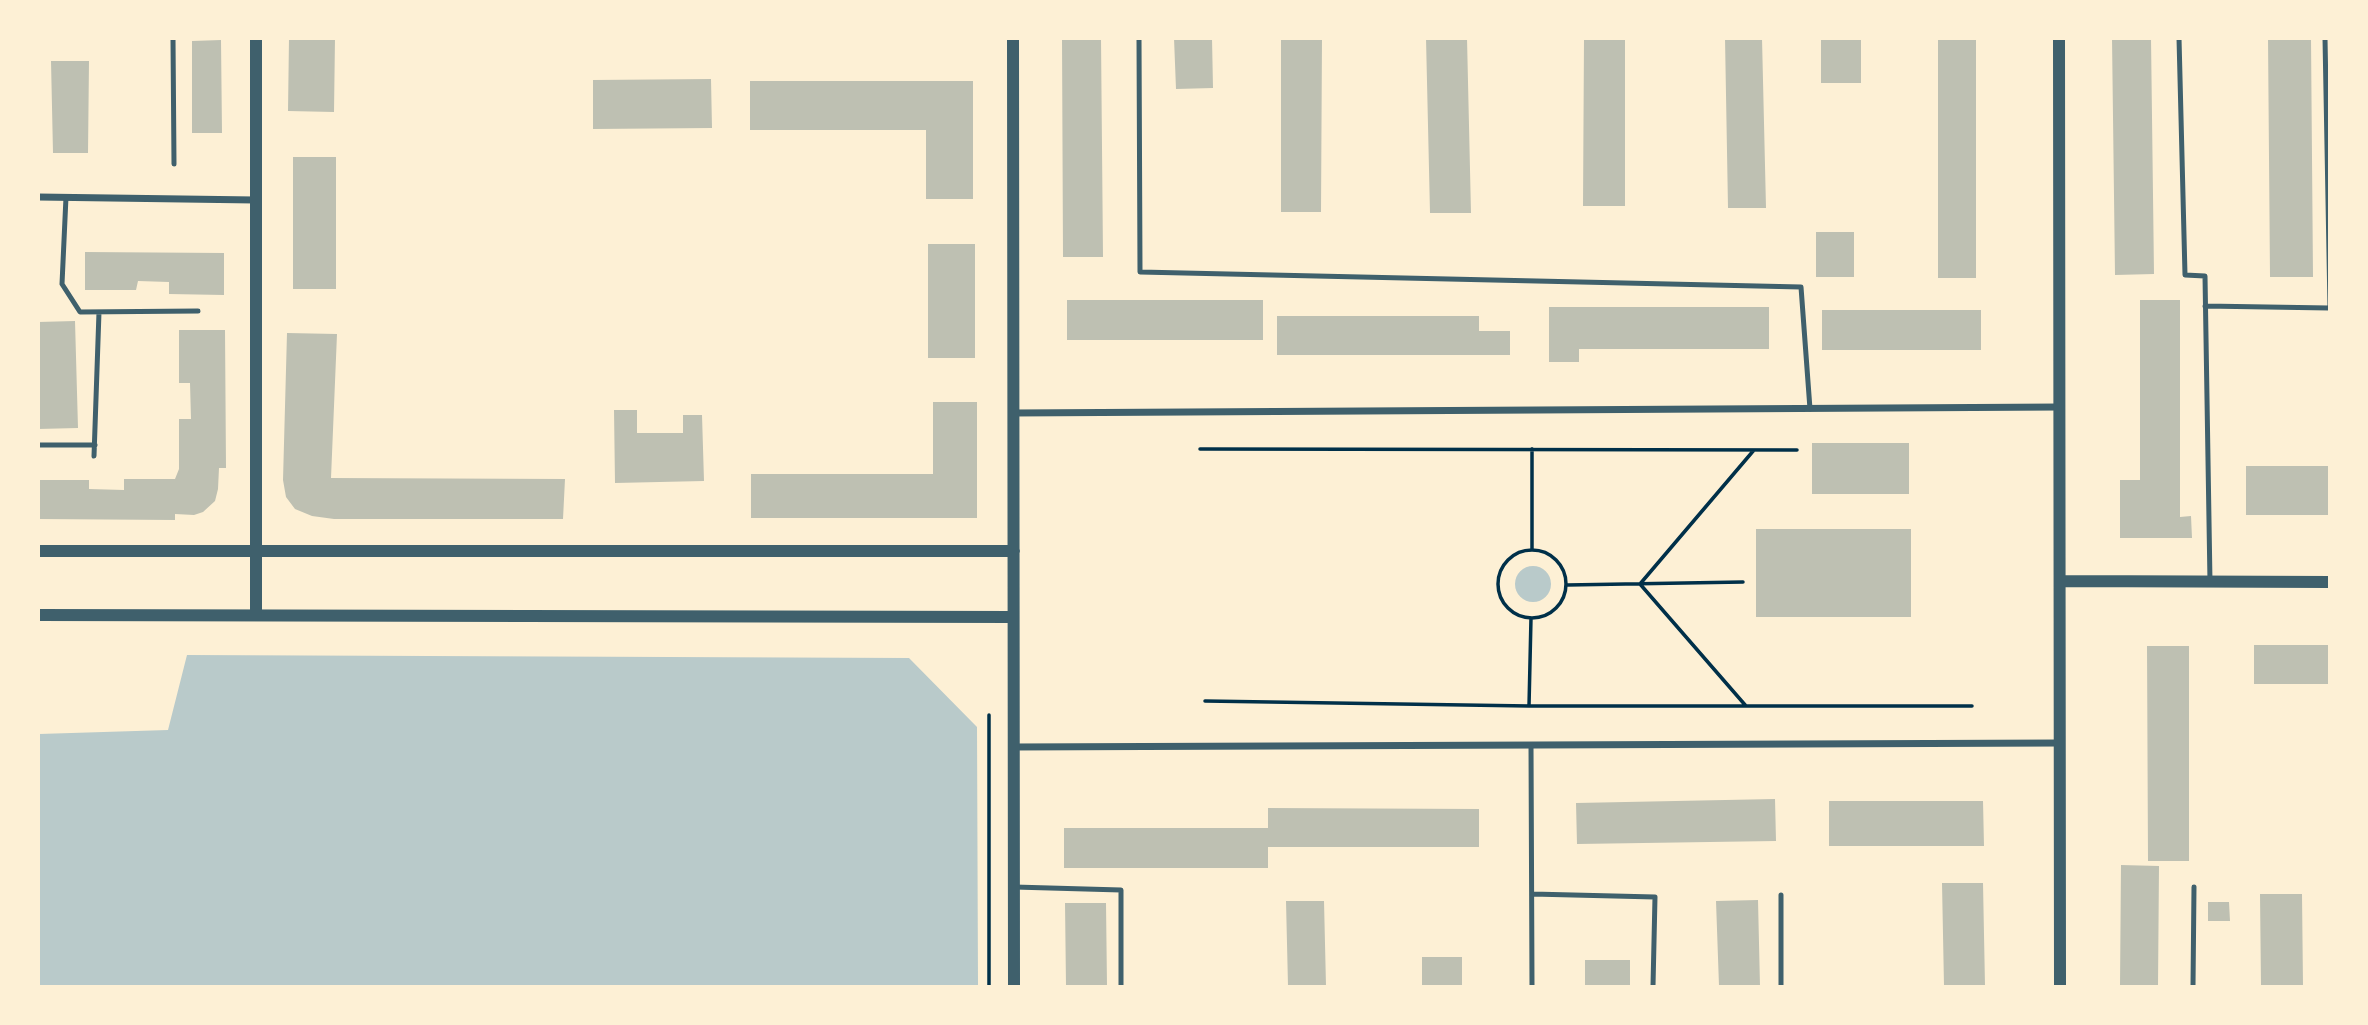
<!DOCTYPE html>
<html>
<head>
<meta charset="utf-8">
<style>
	body { margin:0 }
	#map { position:relative; width:2368px; height:1025px; overflow:hidden; background:#fdf0d5; font-family:"Playfair Display",serif }
	canvas { display:block }
	.frame { position:absolute; inset:0; border:40px solid #fdf0d5; pointer-events:none }
</style>
</head>
<body>
<div id="map">
<canvas width="2368" height="1025"></canvas>
<div class="frame"></div>
</div>
<script>
const ctx = document.querySelector('canvas').getContext('2d');
ctx.lineJoin = 'round';
function fill(path, color) { ctx.fillStyle = color; ctx.fill(path, 'evenodd'); }
function stroke(path, color, width, dash) { ctx.strokeStyle = color; ctx.lineWidth = width; ctx.lineCap = dash ? 'butt' : 'round'; ctx.setLineDash(dash || []); ctx.stroke(path); }
fill(new Path2D(`
	M1515 584a18 18 0 1 1 36 0a18 18 0 1 1-36 0Z
	M 187,655 L 909,658 L 977,727 L 978,986 L 39,986 L 39,734 L 168,730 Z`), '#b9caca');
fill(new Path2D(`
	M 289,38 L 335,38 L 334,112 L 288,111 Z
	M 1062,38 L 1101,38 L 1103,257 L 1063,257 Z
	M 1174,38 L 1212,38 L 1213,88 L 1176,89 Z
	M 1281,38 L 1322,38 L 1321,212 L 1281,212 Z
	M 1426,38 L 1467,38 L 1471,213 L 1430,213 Z
	M 1584,38 L 1625,38 L 1625,206 L 1583,206 Z
	M 1725,38 L 1762,38 L 1766,208 L 1728,208 Z
	M 1821,38 L 1861,38 L 1861,83 L 1821,83 Z
	M 1938,38 L 1976,38 L 1976,278 L 1938,278 Z
	M 2112,38 L 2151,38 L 2154,274 L 2115,275 Z
	M 2268,38 L 2311,38 L 2313,277 L 2270,277 Z
	M 221,40 L 222,133 L 192,133 L 192,41 Z
	M 51,61 L 89,61 L 88,153 L 53,153 Z
	M 711,79 L 712,128 L 593,129 L 593,80 Z
	M 750,81 L 973,81 L 973,199 L 926,199 L 926,130 L 750,130 Z
	M 293,157 L 336,157 L 336,289 L 293,289 Z
	M 1816,232 L 1854,232 L 1854,277 L 1816,277 Z
	M 928,244 L 975,244 L 975,358 L 928,358 Z
	M 85,252 L 224,253 L 224,295 L 169,294 L 169,282 L 138,281 L 136,290 L 85,290 Z
	M 1067,300 L 1263,300 L 1263,340 L 1067,340 Z
	M 2140,300 L 2180,300 L 2180,517 L 2191,516 L 2192,538 L 2120,538 L 2120,480 L 2140,480 Z
	M 1549,307 L 1769,307 L 1769,349 L 1579,349 L 1579,362 L 1549,362 Z
	M 1822,310 L 1981,310 L 1981,350 L 1822,350 Z
	M 1277,316 L 1479,316 L 1479,331 L 1510,331 L 1510,355 L 1277,355 Z
	M 75,321 L 78,428 L 38,429 L 38,322 Z
	M 179,330 L 225,330 L 226,468 L 219,468 L 218,489 L 215,501 L 203,512 L 194,515 L 175,514 L 175,520 L 38,519 L 38,480 L 89,480 L 89,489 L 124,490 L 124,479 L 175,479 L 179,469 L 179,419 L 191,419 L 190,383 L 179,383 Z
	M 287,333 L 337,334 L 331,478 L 565,479 L 563,519 L 334,519 L 312,516 L 295,509 L 286,497 L 283,480 Z
	M 933,402 L 977,402 L 977,518 L 751,518 L 751,474 L 933,474 Z
	M 614,410 L 637,410 L 637,433 L 683,433 L 683,415 L 702,415 L 704,481 L 615,483 Z
	M 1812,443 L 1909,443 L 1909,494 L 1812,494 Z
	M 2246,466 L 2329,466 L 2329,515 L 2246,515 Z
	M 1756,529 L 1911,529 L 1911,617 L 1756,617 Z
	M 2254,645 L 2329,645 L 2329,684 L 2254,684 Z
	M 2147,646 L 2189,646 L 2189,861 L 2148,861 Z
	M 1775,799 L 1776,841 L 1577,844 L 1576,803 Z
	M 1829,801 L 1983,801 L 1984,846 L 1829,846 Z
	M 1268,808 L 1479,809 L 1479,847 L 1268,847 L 1268,868 L 1064,868 L 1064,828 L 1268,828 Z
	M 2121,865 L 2159,866 L 2158,986 L 2120,986 Z
	M 1942,883 L 1983,883 L 1985,986 L 1944,986 Z
	M 2260,894 L 2302,894 L 2303,986 L 2261,986 Z
	M 1758,900 L 1760,986 L 1719,986 L 1716,901 Z
	M 1286,901 L 1324,901 L 1326,986 L 1288,986 Z
	M 2208,902 L 2229,902 L 2230,921 L 2208,921 Z
	M 1065,903 L 1106,903 L 1107,986 L 1066,986 Z
	M 1422,957 L 1462,957 L 1462,986 L 1422,986 Z
	M 1585,960 L 1630,960 L 1630,986 L 1585,986 Z`), '#bec0b2');
stroke(new Path2D(`
	M 1200,449 L 1797,450
	M 1532,449 L 1532,550
	M1498 584a34 34 0 1 1 68 0a34 34 0 1 1-68 0Z
	M 1567,585 L 1743,582
	M 1205,701 L 1529,706 L 1972,706
	M 1529,706 L 1531,618
	M 1746,706 L 1640,584 L 1754,450
	M 989,715 L 989,986`), '#003049', 3.5);
stroke(new Path2D(`
	M 173,38 L 174,164
	M 1139,38 L 1140,272 L 1801,287 L 1810,409
	M 2179,38 L 2185,275 L 2205,276 L 2210,582
	M 2325,38 L 2330,308
	M 66,197 L 62,284 L 80,312 L 198,311
	M 2205,306 L 2329,308
	M 38,445 L 95,445
	M 94,456 L 99,312
	M 1531,745 L 1532,986
	M 1014,887 L 1121,890 L 1121,986
	M 1532,894 L 1655,897 L 1653,986
	M 1781,986 L 1781,895
	M 2193,986 L 2194,887`), '#3f606c', 5);
stroke(new Path2D(`
	M 38,197 L 255,200
	M 1014,413 L 2060,407
	M 1014,747 L 2060,743`), '#3f606c', 7);
stroke(new Path2D(`
	M 1013,38 L 1014,986
	M 2059,38 L 2060,986
	M 38,551 L 1014,551
	M 2060,581 L 2330,582
	M 256,614 L 256,38
	M 38,615 L 1012,617`), '#3f606c', 12);
</script>
</body>
</html>
